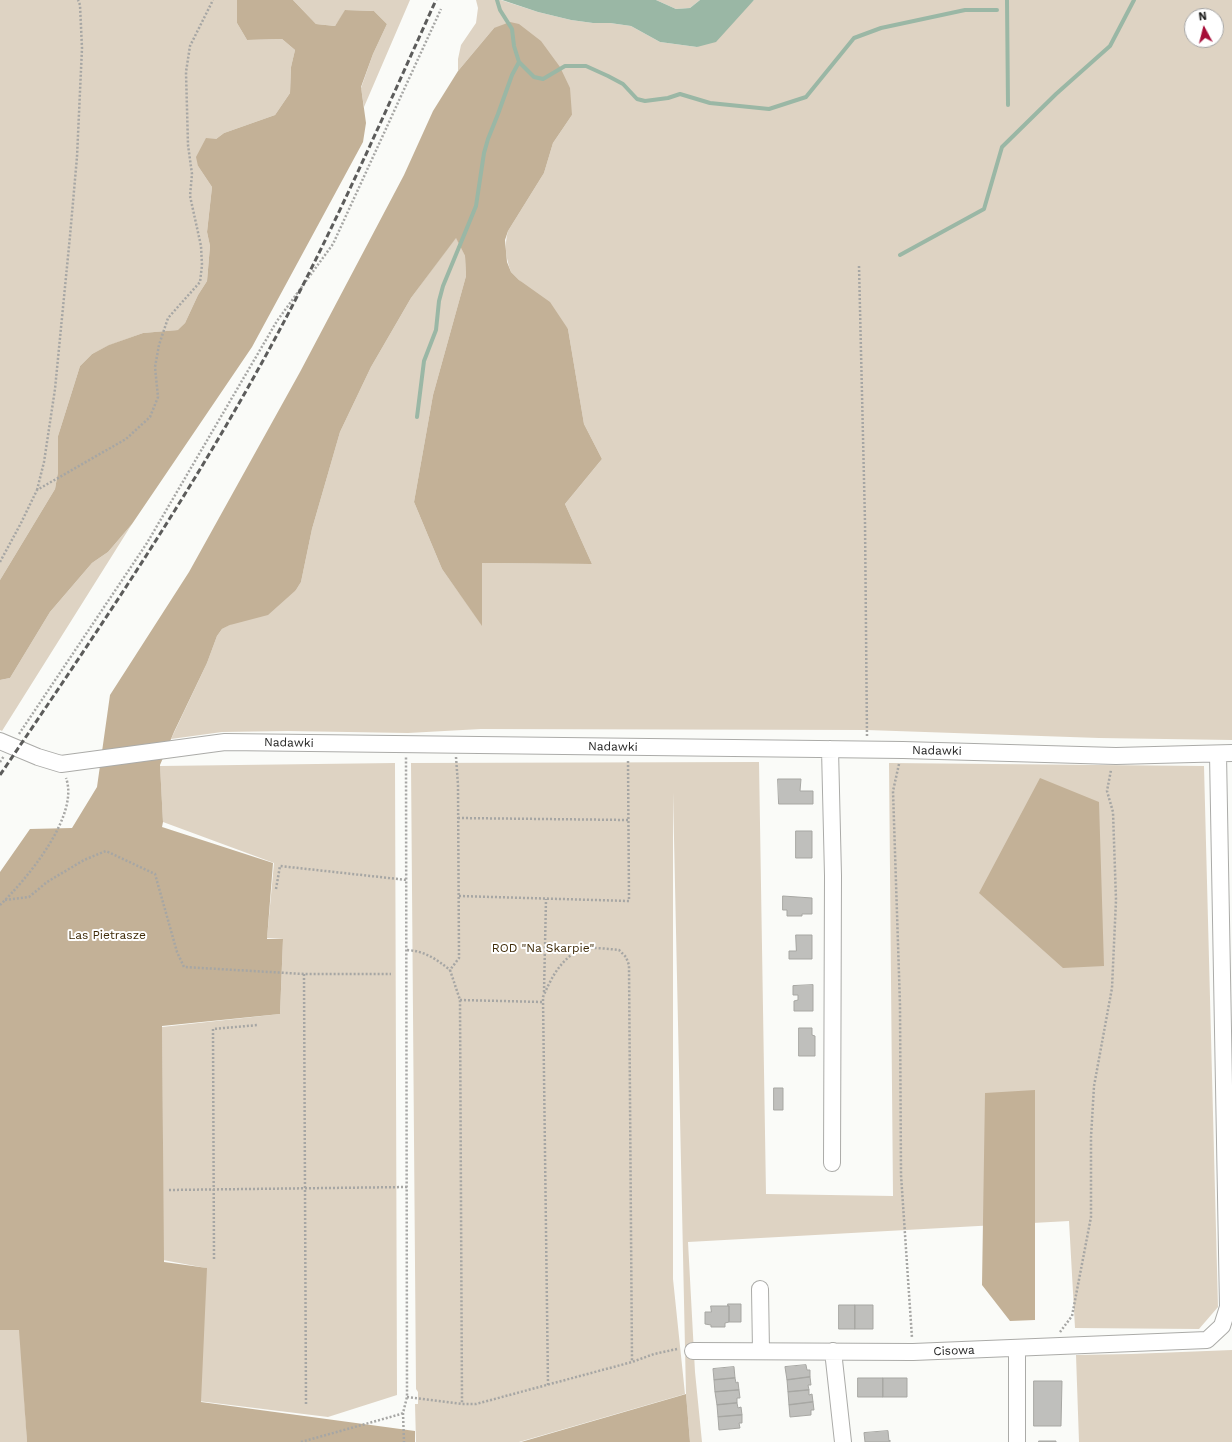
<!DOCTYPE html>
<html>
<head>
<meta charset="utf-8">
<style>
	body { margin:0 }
	#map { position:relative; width:1232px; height:1442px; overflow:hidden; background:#fafbf8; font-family:"Work Sans",sans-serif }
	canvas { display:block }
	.north { position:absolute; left:1184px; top:8px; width:40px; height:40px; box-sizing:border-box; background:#fff; border:1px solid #a5a5a5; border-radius:50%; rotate:353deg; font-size:11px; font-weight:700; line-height:16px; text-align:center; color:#1f1f1e }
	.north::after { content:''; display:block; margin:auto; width:14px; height:18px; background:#a60c37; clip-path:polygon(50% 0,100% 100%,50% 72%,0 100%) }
</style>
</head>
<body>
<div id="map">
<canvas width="1232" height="1442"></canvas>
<div class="north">N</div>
</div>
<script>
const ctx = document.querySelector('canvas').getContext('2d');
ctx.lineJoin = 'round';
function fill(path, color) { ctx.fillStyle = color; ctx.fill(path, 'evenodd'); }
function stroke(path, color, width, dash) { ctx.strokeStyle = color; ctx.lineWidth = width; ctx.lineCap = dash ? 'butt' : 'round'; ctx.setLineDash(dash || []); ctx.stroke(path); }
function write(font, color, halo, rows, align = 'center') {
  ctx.font = font + ' "Work Sans",sans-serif'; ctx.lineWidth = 4; ctx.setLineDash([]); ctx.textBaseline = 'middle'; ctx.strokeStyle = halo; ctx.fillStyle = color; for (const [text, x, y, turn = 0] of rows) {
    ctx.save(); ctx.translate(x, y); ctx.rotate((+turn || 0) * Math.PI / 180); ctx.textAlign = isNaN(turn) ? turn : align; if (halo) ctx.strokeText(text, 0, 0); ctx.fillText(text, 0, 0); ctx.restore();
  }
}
fill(new Path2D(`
	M 0,0 L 237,0 L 237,23 L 247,40 L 282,39 L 295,50 L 291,67 L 290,93 L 275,115 L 224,133 L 216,139 L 198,166 L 212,187 L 207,232 L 210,246 L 207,281 L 198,295 L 185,323 L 179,330 L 143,333 L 110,345 L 92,354 L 80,366 L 58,436 L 58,472 L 55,489 L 0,580 Z
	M 293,0 L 410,0 L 364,107 L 361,88 L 373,54 L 387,24 L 374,11 L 346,10 L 335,26 L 316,24 Z
	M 476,0 L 501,0 L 538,12 L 571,20 L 593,23 L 610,23 L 631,26 L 660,42 L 697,47 L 754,0 L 1232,0 L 1232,740 L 1099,738 L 867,730 L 481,729 L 408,733 L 288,731 L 222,732 L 171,739 L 207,663 L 217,636 L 222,629 L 296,590 L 301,582 L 312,529 L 340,432 L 371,367 L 411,298 L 456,237 L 465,256 L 466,276 L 433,395 L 414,502 L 442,569 L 482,625 L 482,563 L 592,564 L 565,504 L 602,459 L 584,424 L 568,329 L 511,272 C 506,259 504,245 508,231 L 544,173 L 553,143 L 572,115 L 494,28 L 458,71 L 458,59 L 461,45 L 476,23 L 478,8 ZM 1192,16 L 1216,16 L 1216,40 L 1192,40 Z
	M 656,0 L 700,0 L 690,8 L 676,9 Z
	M 132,524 L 2,731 L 0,730 L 0,680 L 10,678 L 50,612 L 92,563 L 108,552 Z
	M 759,762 L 766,1194 L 893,1196 L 889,763 L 1204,766 L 1218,1307 L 1199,1329 L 1075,1328 L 1069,1221 L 688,1242 L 695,1372 L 702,1442 L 690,1442 L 686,1394 L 673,792 L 673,1279 L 685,1394 L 519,1442 L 416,1442 L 415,1404 L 418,1404 L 418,1392 L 416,1389 L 411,763 Z
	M 395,763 L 397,1395 L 328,1417 L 198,1401 L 206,1268 L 163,1260 L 162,1027 L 280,1014 L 283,939 L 267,938 L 274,863 L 163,822 L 160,766 Z
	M 20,1328 L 27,1442 L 0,1442 L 0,1329 Z
	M 1232,1350 L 1232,1442 L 1079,1442 L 1076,1355 L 1131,1354 Z`), '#ded3c3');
fill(new Path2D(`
	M 237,0 L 293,0 L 316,24 L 335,26 L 345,10 L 374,11 L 387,24 L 373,54 L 361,87 L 366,123 L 363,142 L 252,347 L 132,524 L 108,552 L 92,563 L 50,612 L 10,678 L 0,680 L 0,580 L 55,489 L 58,472 L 58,436 L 80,366 L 92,354 L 109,345 L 143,333 L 178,330 L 185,323 L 198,295 L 207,281 L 210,246 L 207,232 L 212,187 L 198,166 L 196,157 L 206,138 L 216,139 L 224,133 L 275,115 L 290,93 L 291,67 L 295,50 L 282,39 L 247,40 L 237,23 Z
	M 510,22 L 519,24 L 541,41 L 560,67 L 570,88 L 572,115 L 553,143 L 544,173 L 508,231 L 505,240 L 507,262 L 511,272 L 519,280 L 550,302 L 568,329 L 584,424 L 602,459 L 565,504 L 592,564 L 482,563 L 482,626 L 442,569 L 414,502 L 433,395 L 466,276 L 465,256 L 456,238 L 411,298 L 371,367 L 340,432 L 312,529 L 301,582 L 296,590 L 268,615 L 230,625 L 222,629 L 217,636 L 207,663 L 174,732 L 160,765 L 163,822 L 162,827 L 273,863 L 267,939 L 283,939 L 280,1014 L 162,1026 L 164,1262 L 207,1268 L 201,1402 L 415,1431 L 415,1442 L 27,1442 L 19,1330 L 0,1330 L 0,872 L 30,829 L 72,828 L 97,787 L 110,695 L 189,572 L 300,372 L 404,175 L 433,111 L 458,71 L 494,28 Z
	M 1040,778 L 1099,802 L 1104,966 L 1063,968 L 979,893 Z
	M 1035,1090 L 1035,1320 L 1010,1321 L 982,1285 L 985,1093 Z
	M 686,1394 L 690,1442 L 521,1442 Z`), '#c3b197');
fill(new Path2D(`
	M 502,0 L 656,0 L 676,9 L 690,8 L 700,0 L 754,0 L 716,42 L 697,47 L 660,42 L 631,26 L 610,23 L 593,23 L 571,20 L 538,12 Z`), '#9ab7a5');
stroke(new Path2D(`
	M 497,0 L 500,10 L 512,29 L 514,46 L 519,62 L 534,77 L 543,79 L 565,66 L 586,66 L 608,76 L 623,84 L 637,99 L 645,101 L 668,98 L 680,94 L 710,103 L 769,109 L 806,97 L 854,38 L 881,28 L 965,10 L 997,10
	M 1007,0 L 1008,105
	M 900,255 L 984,209 L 1002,147 L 1056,94 L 1110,46 L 1134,0
	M 417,417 L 424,361 L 436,330 L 439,301 L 443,286 L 476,206 L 484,153 L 488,139 L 498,114 L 512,75 L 519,62`), '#9ab7a5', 4);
const building = new Path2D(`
	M 778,779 L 801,779 L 800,791 L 813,791 L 813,804 L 779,804 Z
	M 796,831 L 812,831 L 812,858 L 796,858 Z
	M 783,896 L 812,898 L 812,914 L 802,914 L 802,916 L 787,916 L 787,910 L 783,910 Z
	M 796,935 L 812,935 L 812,959 L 789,959 L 789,951 L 796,951 Z
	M 813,985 L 813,1011 L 794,1011 L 794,1001 L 798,1000 L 798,995 L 793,995 L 793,986 Z
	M 799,1028 L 812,1028 L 812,1035 L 815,1036 L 815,1056 L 799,1056 Z
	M 774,1088 L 783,1088 L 783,1110 L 774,1110 Z
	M 728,1304 L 741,1304 L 741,1322 L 729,1322 L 729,1306 L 728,1306 Z
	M 839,1305 L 855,1305 L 855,1329 L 839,1329 Z
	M 855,1305 L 873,1305 L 873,1329 L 855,1329 Z
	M 711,1306 L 729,1306 L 729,1322 L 725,1323 L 725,1327 L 711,1327 L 711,1325 L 705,1324 L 705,1312 L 711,1312 Z
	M 806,1365 L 807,1370 L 810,1370 L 810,1377 L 787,1380 L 785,1367 Z
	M 734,1367 L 735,1378 L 714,1380 L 713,1369 Z
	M 810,1377 L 811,1385 L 808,1385 L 809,1390 L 788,1392 L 787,1380 Z
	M 735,1378 L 736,1383 L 738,1382 L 739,1390 L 715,1392 L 714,1380 Z
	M 858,1378 L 883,1378 L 883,1397 L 858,1397 Z
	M 883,1378 L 907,1378 L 907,1397 L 883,1397 Z
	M 1034,1381 L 1062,1381 L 1061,1426 L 1034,1426 Z
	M 739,1390 L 740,1398 L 737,1398 L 737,1403 L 717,1405 L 715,1392 Z
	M 809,1390 L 809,1395 L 812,1394 L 813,1402 L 789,1405 L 788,1392 Z
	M 813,1402 L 814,1410 L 811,1410 L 811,1415 L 790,1417 L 789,1405 Z
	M 737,1403 L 738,1408 L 741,1407 L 742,1415 L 718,1417 L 717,1405 Z
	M 742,1415 L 742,1423 L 739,1423 L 740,1428 L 719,1430 L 718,1417 Z
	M 888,1431 L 889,1441 L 890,1440 L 890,1442 L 865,1442 L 864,1433 Z
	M 1039,1441 L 1056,1441 L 1056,1442 L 1039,1442 Z`);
fill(building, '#bfbfbc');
stroke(building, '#a7a7a3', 1);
const minor = new Path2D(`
	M 0,741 L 38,757 L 61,764 L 225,742 L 903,750 L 1116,756 L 1232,753
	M 830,749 L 833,876 L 832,1163
	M 760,1289 L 761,1351
	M 1017,1349 L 1017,1442
	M 693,1351 L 913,1352 L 1207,1340 L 1222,1326 L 1228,1307 L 1218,754
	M 833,1351 L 843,1442`);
stroke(minor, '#ababa8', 18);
stroke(new Path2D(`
	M 859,266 L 865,522 L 867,737
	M 37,490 L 44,462 L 55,389 L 70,236 L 77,157 L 82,48 L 80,5 L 78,0
	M 0,562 L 21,523 L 37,490 L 126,439 L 150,417 L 158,397 L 155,367 L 159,345 L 168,318 L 200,282 L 202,265 L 201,246 L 190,196 L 192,174 L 188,145 L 186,72 L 190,46 L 213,0
	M 19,734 L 147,543 L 277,321 L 333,244 L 441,9
	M 456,757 L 458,785 L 459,958 L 450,970 L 460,1000 L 462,1404
	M 0,762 L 4,756
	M 899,764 L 893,791 L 900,1005 L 901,1175 L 912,1338
	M 458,818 L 628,820
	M 276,889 L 280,866 L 407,880
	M 459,896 L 629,901 L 628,759
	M 5,900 L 29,897 L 47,882 L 84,860 L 106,851 L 155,874 L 177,952 L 184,967 L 304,974 L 391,974
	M 0,905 C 26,880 80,816 66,778
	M 407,950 C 425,951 436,959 450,970
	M 304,974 L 306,1405
	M 544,992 L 546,899
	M 460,1000 L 543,1002
	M 169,1190 L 407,1187
	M 214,1259 L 213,1029 L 258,1025
	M 1060,1332 L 1072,1316 L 1091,1217 L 1091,1137 L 1094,1086 L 1112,988 L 1116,900 L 1113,812 L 1107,791 L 1111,770
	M 548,1385 L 543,997 C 552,976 565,950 591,948 C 600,948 610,949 619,950 L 626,957 L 629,965 L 632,1362
	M 407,1397 L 462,1404 L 476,1404 L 632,1362 L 654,1354 L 677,1349
	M 403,1413 L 404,1442
	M 301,1442 L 401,1414 L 403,1413 L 407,1397 L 406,757`), '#a6a6a4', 2.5, [2, 2]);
stroke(minor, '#fff', 16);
stroke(new Path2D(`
	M 0,775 C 89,644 178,513 255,375 C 323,254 379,126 436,0`), '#5c5c5b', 3, [6, 3]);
write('12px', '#1f1f1e', '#fff', [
	["Nadawki",289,743,1],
	["Nadawki",613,747,1],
	["Nadawki",937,751,1],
	["Cisowa",954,1351,-2]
]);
write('12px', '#3e2a07', '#fff', [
	["Las Pietrasze",107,935],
	["ROD \"Na Skarpie\"",543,948]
]);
</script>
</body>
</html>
